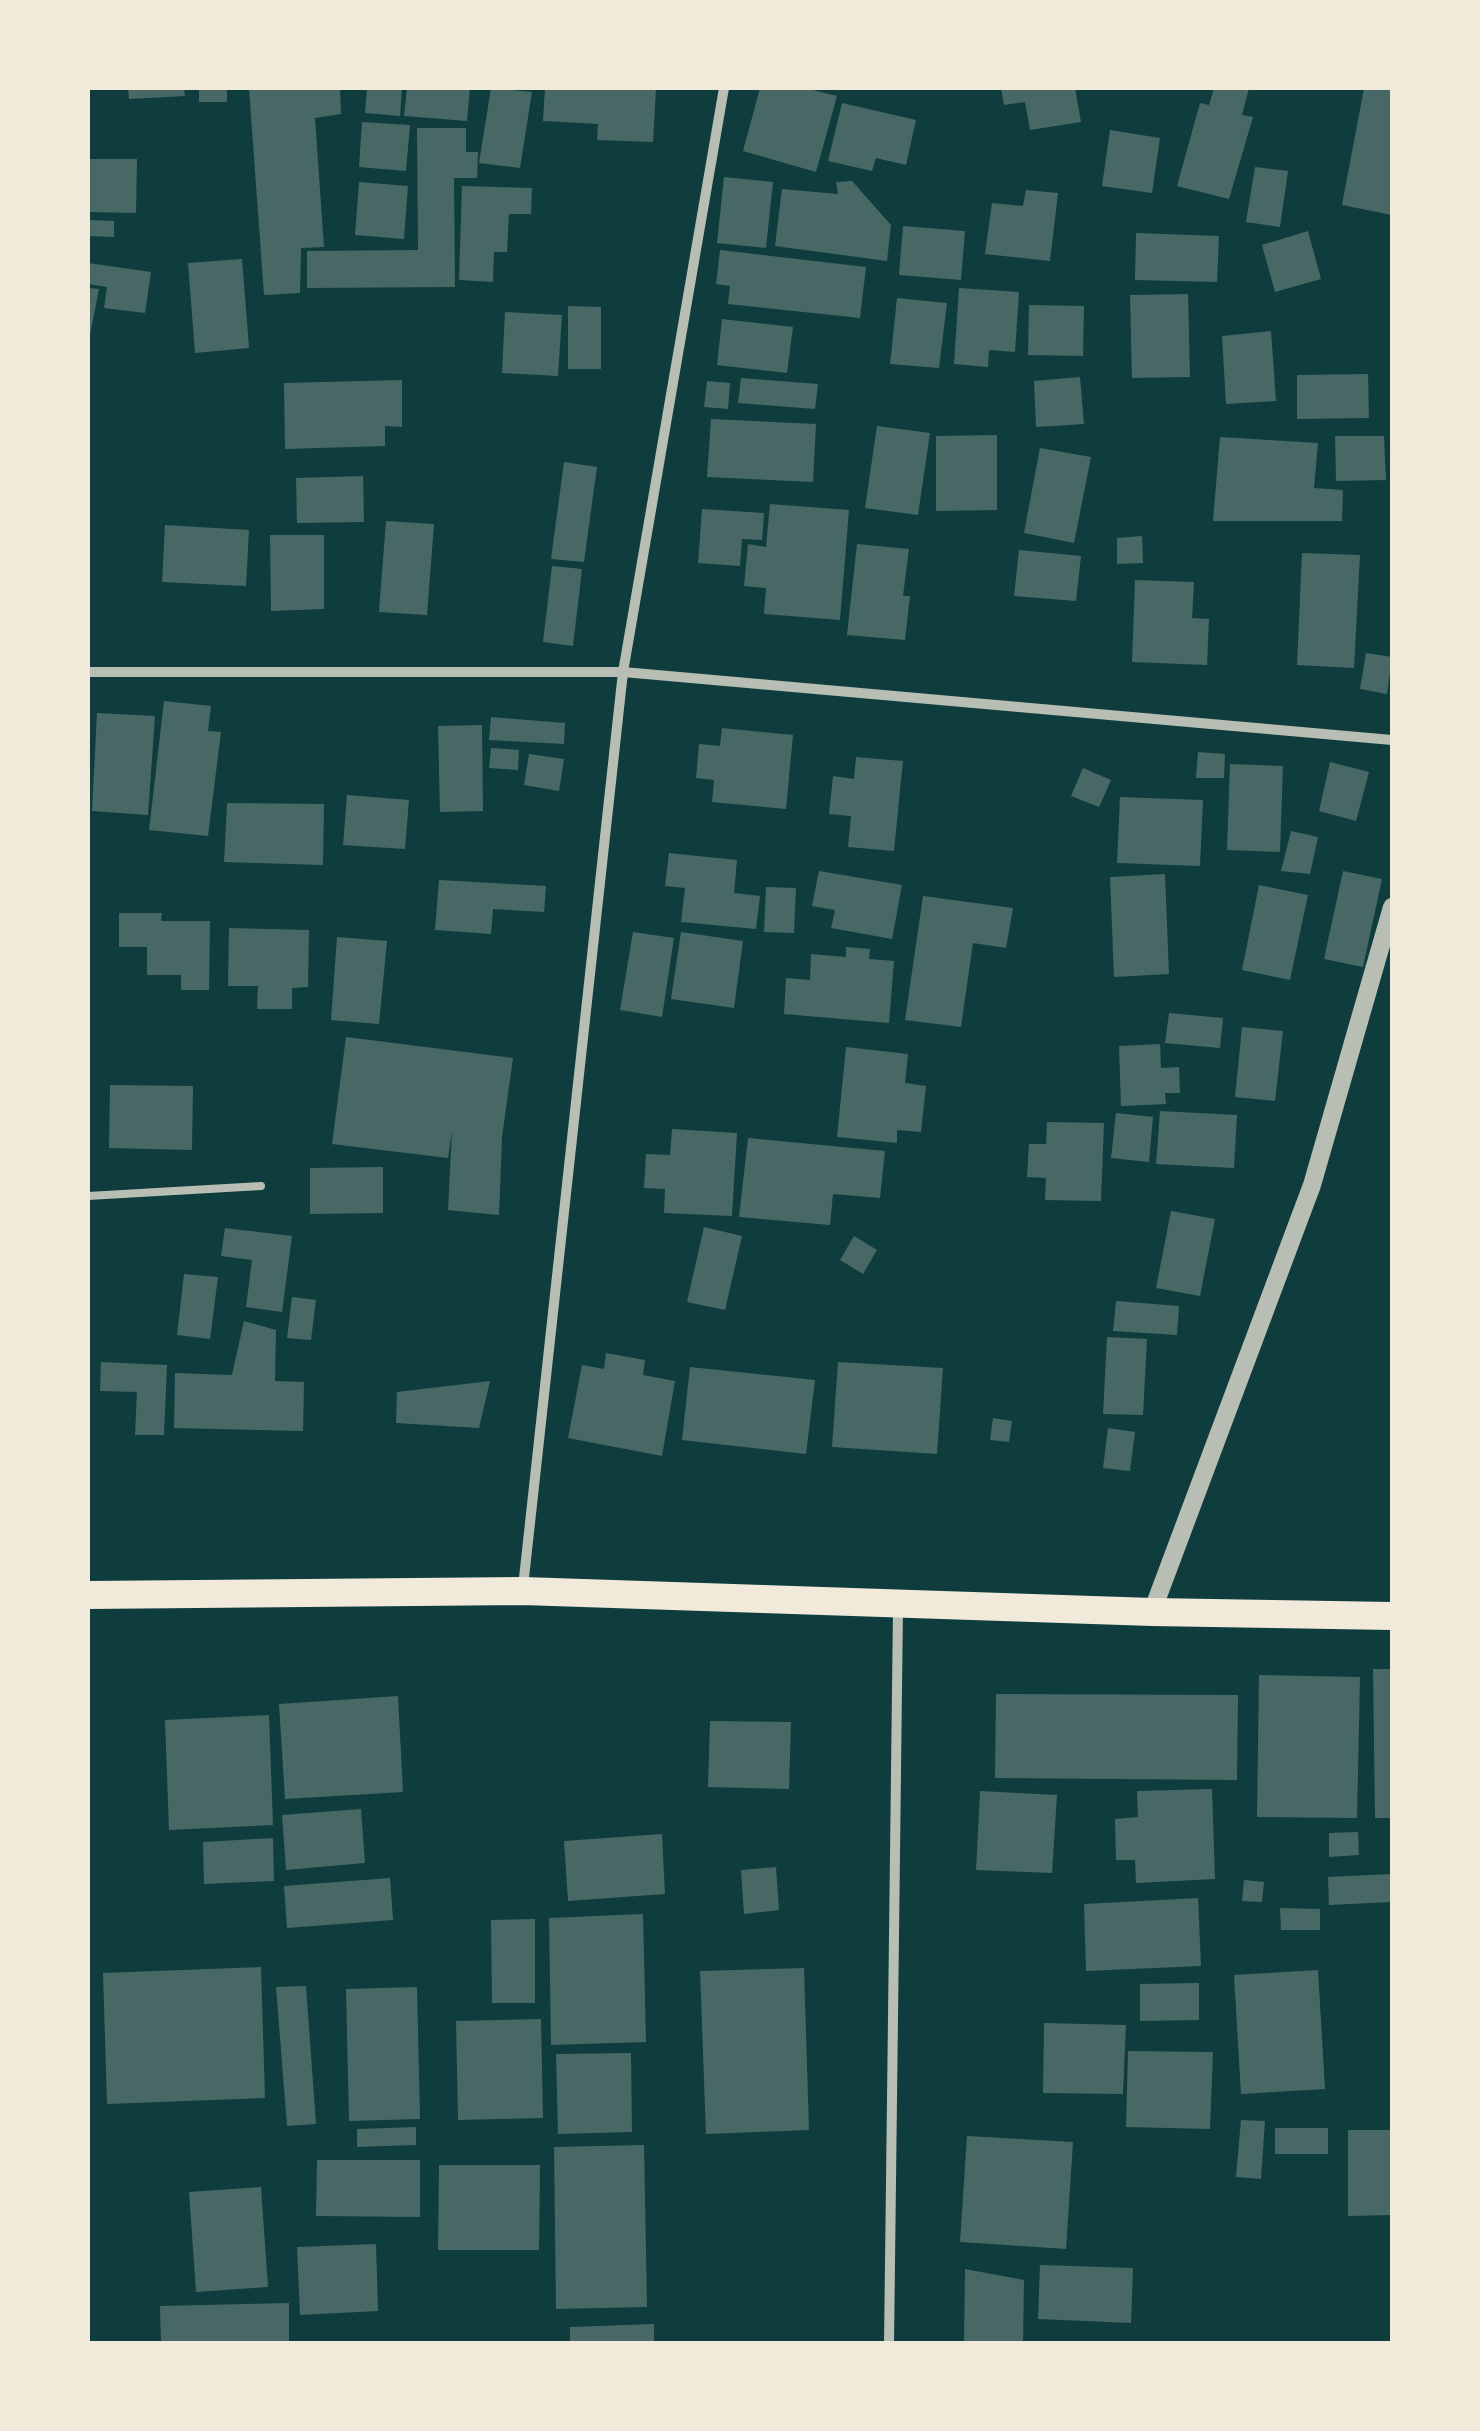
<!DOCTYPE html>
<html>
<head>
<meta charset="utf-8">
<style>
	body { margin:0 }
	#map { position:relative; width:1480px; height:2431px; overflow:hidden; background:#0f3d3e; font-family:"Golos Text",sans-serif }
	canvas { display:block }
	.frame { position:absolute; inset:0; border:90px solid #f1e9da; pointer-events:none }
</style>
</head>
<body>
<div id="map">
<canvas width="1480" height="2431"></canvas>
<div class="frame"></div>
</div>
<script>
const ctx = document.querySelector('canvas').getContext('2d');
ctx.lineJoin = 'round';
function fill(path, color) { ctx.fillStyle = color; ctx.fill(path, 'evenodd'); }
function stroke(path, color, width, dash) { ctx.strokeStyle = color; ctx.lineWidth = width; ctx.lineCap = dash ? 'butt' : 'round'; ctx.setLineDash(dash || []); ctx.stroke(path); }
fill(new Path2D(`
	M 128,88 L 184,88 L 185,96 L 129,99 Z
	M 199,88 L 227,88 L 227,102 L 199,102 Z
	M 249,88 L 340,88 L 341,114 L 315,118 L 324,247 L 301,248 L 300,293 L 264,295 Z
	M 367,88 L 402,88 L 400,116 L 365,113 Z
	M 407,88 L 470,88 L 467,121 L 404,116 Z
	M 491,88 L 532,92 L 520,168 L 479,163 Z
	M 545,88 L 656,88 L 653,142 L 597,140 L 598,124 L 543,121 Z
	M 760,88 L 805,88 L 837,96 L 816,172 L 743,151 Z
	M 1001,88 L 1075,88 L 1081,122 L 1030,130 L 1025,102 L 1004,105 Z
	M 1214,88 L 1249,88 L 1242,115 L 1253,117 L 1229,199 L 1177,186 L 1200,103 L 1209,105 Z
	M 1364,88 L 1392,88 L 1392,215 L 1342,205 Z
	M 842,103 L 916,120 L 906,165 L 876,158 L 872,171 L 828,161 Z
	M 362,122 L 410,125 L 406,171 L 359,167 Z
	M 417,128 L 466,128 L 466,152 L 478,152 L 477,178 L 454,178 L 455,287 L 307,288 L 307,251 L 418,250 Z
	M 1110,130 L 1160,138 L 1152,193 L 1102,186 Z
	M 88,159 L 137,159 L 136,213 L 88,212 Z
	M 1255,167 L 1288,171 L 1280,227 L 1246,222 Z
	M 724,177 L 773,182 L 766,248 L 717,243 Z
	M 852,181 L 891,225 L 887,261 L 775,246 L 782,189 L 838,194 L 836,182 Z
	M 359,182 L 408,186 L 404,239 L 355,235 Z
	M 462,186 L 532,188 L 531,214 L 509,214 L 507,252 L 494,252 L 493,282 L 459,280 Z
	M 1026,190 L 1058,193 L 1050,261 L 985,254 L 992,203 L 1023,206 Z
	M 88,220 L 114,221 L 114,237 L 88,236 Z
	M 903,226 L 965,231 L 961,280 L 899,275 Z
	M 1308,231 L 1321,279 L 1275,292 L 1262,245 Z
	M 1136,233 L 1219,236 L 1217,282 L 1135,280 Z
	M 720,250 L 866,267 L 860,318 L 728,304 L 730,286 L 716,284 Z
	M 242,259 L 249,348 L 195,353 L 188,263 Z
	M 88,263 L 151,272 L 145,313 L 104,308 L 107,287 L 88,284 Z
	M 88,288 L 99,289 L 89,340 L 88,340 Z
	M 959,288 L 1019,292 L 1015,352 L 989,350 L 988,367 L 954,364 Z
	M 1188,294 L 1190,377 L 1132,378 L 1130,295 Z
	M 897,298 L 947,303 L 939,368 L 890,364 Z
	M 1029,305 L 1084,306 L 1083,356 L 1028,355 Z
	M 568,306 L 601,307 L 601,369 L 568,369 Z
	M 505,312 L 562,315 L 558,376 L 502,373 Z
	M 722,319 L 793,327 L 787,373 L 717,365 Z
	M 1271,331 L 1276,401 L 1226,404 L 1222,336 Z
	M 1368,374 L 1369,418 L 1297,419 L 1297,375 Z
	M 1080,377 L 1084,424 L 1036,427 L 1034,381 Z
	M 741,378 L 818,384 L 815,409 L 738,403 Z
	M 402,380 L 402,427 L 385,426 L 385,446 L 285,449 L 284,383 Z
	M 707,381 L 730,383 L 728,409 L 704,407 Z
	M 711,419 L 816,424 L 813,482 L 707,477 Z
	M 877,426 L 930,433 L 918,515 L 865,508 Z
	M 997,435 L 997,510 L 936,511 L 936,436 Z
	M 1335,436 L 1384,436 L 1386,480 L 1336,481 Z
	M 1220,437 L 1318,443 L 1314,488 L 1343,490 L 1342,521 L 1213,521 Z
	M 1040,448 L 1091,457 L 1074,543 L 1024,533 Z
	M 564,462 L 597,467 L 584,562 L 551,559 Z
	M 363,476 L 364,522 L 297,523 L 296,478 Z
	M 770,504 L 849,510 L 840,620 L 764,614 L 766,588 L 744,586 L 748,544 L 766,547 Z
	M 702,509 L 764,513 L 762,540 L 742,539 L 740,566 L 698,563 Z
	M 386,521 L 434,524 L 427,615 L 379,612 Z
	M 165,525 L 249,530 L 246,586 L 162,582 Z
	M 270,535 L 324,535 L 324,609 L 271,611 Z
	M 1142,536 L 1143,563 L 1117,564 L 1117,538 Z
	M 857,544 L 909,549 L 903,596 L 910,596 L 905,640 L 847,635 Z
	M 1019,550 L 1081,556 L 1076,601 L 1014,596 Z
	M 1302,553 L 1360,555 L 1354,668 L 1297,665 Z
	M 552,566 L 582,569 L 573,646 L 543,642 Z
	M 1135,580 L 1194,582 L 1192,618 L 1209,619 L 1207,665 L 1132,662 Z
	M 1366,653 L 1392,657 L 1387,694 L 1360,689 Z
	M 164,701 L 211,706 L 208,731 L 221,732 L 208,836 L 149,830 Z
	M 97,713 L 155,716 L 148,815 L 92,811 Z
	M 491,717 L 565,723 L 564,744 L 489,740 Z
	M 482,725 L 483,811 L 440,812 L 438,726 Z
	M 722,728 L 793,735 L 786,809 L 712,802 L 714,780 L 696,778 L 699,744 L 720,746 Z
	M 491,748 L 519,750 L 518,770 L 489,768 Z
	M 1198,752 L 1225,754 L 1224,778 L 1196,778 Z
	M 529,754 L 564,759 L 559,791 L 524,785 Z
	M 856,757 L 903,761 L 894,851 L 848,847 L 851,816 L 829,814 L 833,776 L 854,779 Z
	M 1330,762 L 1369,772 L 1356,821 L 1319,811 Z
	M 1230,764 L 1283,766 L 1280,852 L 1227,850 Z
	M 1083,768 L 1111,780 L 1099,807 L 1071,796 Z
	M 347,795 L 409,800 L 405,849 L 343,845 Z
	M 1120,797 L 1203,800 L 1200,866 L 1117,863 Z
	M 227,803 L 324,804 L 323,865 L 224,862 Z
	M 1291,831 L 1318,837 L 1310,874 L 1281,871 Z
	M 669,853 L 737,860 L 734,893 L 760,896 L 756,929 L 681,922 L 685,888 L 665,886 Z
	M 819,871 L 902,885 L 892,939 L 831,928 L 835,910 L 812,906 Z
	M 1343,871 L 1382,879 L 1363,967 L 1324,959 Z
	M 1165,874 L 1169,974 L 1114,977 L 1110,877 Z
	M 439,880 L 546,886 L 544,912 L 493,909 L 491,934 L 435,930 Z
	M 1259,885 L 1308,895 L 1290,980 L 1242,970 Z
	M 766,887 L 796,888 L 794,933 L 764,932 Z
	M 923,896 L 1013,908 L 1006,948 L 973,943 L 961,1027 L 905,1020 Z
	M 119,913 L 162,913 L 161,921 L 210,921 L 209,990 L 181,990 L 181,975 L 147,975 L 147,947 L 119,947 Z
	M 229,928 L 309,930 L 308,987 L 292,988 L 292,1009 L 257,1009 L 258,986 L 228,986 Z
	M 633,932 L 674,938 L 662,1017 L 620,1010 Z
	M 681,932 L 743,941 L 734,1008 L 671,999 Z
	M 337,937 L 387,941 L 379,1024 L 331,1020 Z
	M 846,947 L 870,949 L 869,959 L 894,961 L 889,1023 L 784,1014 L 786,978 L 810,980 L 811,954 L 846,957 Z
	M 1169,1013 L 1223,1018 L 1220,1048 L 1165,1043 Z
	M 1242,1027 L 1283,1031 L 1275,1101 L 1235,1097 Z
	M 346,1037 L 513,1058 L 502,1137 L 499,1215 L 448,1210 L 452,1131 L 448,1158 L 332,1144 Z
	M 1160,1044 L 1161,1068 L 1179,1067 L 1180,1093 L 1165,1093 L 1166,1104 L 1121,1106 L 1119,1046 Z
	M 846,1047 L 908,1054 L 905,1083 L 926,1086 L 921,1132 L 897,1130 L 897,1143 L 837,1137 Z
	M 110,1085 L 193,1086 L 192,1150 L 109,1148 Z
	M 1160,1111 L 1237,1115 L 1234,1168 L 1156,1164 Z
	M 1116,1113 L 1153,1117 L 1149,1162 L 1111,1158 Z
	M 1047,1122 L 1104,1123 L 1101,1201 L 1045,1200 L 1046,1178 L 1027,1177 L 1029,1144 L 1046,1144 Z
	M 672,1129 L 737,1133 L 732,1216 L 664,1213 L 665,1189 L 644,1188 L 646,1154 L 670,1155 Z
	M 748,1138 L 885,1151 L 880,1198 L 833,1194 L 830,1225 L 739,1217 Z
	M 383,1167 L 383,1213 L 310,1214 L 310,1168 Z
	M 1171,1211 L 1215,1219 L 1200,1296 L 1156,1288 Z
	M 704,1227 L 742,1236 L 725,1310 L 687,1302 Z
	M 225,1228 L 292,1236 L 282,1312 L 246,1307 L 252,1260 L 221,1256 Z
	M 854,1236 L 877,1250 L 863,1274 L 840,1260 Z
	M 184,1274 L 218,1277 L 210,1339 L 177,1335 Z
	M 292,1297 L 316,1300 L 311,1340 L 287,1338 Z
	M 1116,1301 L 1179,1306 L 1177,1335 L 1113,1331 Z
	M 244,1321 L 276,1330 L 275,1381 L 304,1382 L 303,1431 L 174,1428 L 175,1373 L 232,1375 Z
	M 1107,1337 L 1147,1339 L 1143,1415 L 1103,1414 Z
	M 606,1353 L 645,1360 L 643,1375 L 675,1381 L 662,1456 L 568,1438 L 582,1365 L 604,1369 Z
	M 101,1362 L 167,1365 L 164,1435 L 135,1435 L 137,1392 L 100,1391 Z
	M 838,1362 L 943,1368 L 937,1454 L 832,1447 Z
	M 690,1367 L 815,1380 L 806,1454 L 682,1440 Z
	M 490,1381 L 479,1428 L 396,1423 L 397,1392 Z
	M 993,1418 L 1012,1421 L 1009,1442 L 990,1440 Z
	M 1108,1428 L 1135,1432 L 1130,1471 L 1103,1468 Z
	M 1373,1669 L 1392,1669 L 1392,1818 L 1375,1818 Z
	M 1259,1675 L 1360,1677 L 1357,1818 L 1257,1817 Z
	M 996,1694 L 1238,1695 L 1237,1780 L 995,1778 Z
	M 398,1696 L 403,1792 L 285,1799 L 279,1704 Z
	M 269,1715 L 273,1825 L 169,1830 L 165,1720 Z
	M 710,1721 L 791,1722 L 789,1789 L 708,1787 Z
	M 1212,1789 L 1215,1879 L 1136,1883 L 1135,1860 L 1116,1860 L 1115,1819 L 1138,1817 L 1137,1791 Z
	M 980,1791 L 1057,1795 L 1052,1873 L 976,1870 Z
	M 361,1809 L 365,1863 L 286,1870 L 282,1815 Z
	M 1358,1832 L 1359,1855 L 1329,1857 L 1329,1833 Z
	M 662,1834 L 665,1894 L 568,1901 L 564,1841 Z
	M 273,1838 L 274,1881 L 204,1884 L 203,1842 Z
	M 776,1867 L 779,1910 L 744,1914 L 741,1870 Z
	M 1392,1874 L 1392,1902 L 1329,1905 L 1328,1877 Z
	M 390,1878 L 393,1920 L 287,1928 L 284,1886 Z
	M 1244,1880 L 1264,1882 L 1262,1902 L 1242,1901 Z
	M 1198,1898 L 1201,1966 L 1086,1971 L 1084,1904 Z
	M 1280,1908 L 1320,1909 L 1320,1930 L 1281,1930 Z
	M 643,1914 L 646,2042 L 551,2045 L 549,1918 Z
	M 535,1919 L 535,2003 L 492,2003 L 491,1920 Z
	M 261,1967 L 265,2098 L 107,2104 L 103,1973 Z
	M 804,1968 L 809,2130 L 706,2134 L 700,1971 Z
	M 1318,1970 L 1325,2089 L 1241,2094 L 1234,1975 Z
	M 1199,1983 L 1199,2020 L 1140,2021 L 1140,1984 Z
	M 306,1986 L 316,2124 L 287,2126 L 276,1987 Z
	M 417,1987 L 420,2119 L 349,2121 L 346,1989 Z
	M 541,2019 L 543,2118 L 458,2120 L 456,2021 Z
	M 1044,2023 L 1126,2025 L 1123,2094 L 1043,2093 Z
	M 1128,2051 L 1213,2052 L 1210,2129 L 1126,2127 Z
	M 631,2053 L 632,2132 L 558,2134 L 556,2054 Z
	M 1241,2120 L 1265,2121 L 1261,2179 L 1236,2177 Z
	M 416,2127 L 416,2145 L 357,2147 L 357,2129 Z
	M 1275,2128 L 1328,2128 L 1328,2154 L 1275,2154 Z
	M 1348,2130 L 1392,2130 L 1392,2215 L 1348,2216 Z
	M 967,2136 L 1073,2142 L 1066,2249 L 960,2242 Z
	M 644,2145 L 647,2307 L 556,2309 L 554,2147 Z
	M 317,2160 L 420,2160 L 420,2217 L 316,2216 Z
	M 439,2165 L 540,2165 L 539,2250 L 438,2250 Z
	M 261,2187 L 268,2287 L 196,2292 L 189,2192 Z
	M 376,2244 L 378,2311 L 300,2315 L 297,2247 Z
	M 1040,2265 L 1133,2268 L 1131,2323 L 1038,2319 Z
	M 965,2269 L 1024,2280 L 1023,2344 L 964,2344 Z
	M 289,2303 L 289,2344 L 161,2344 L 160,2306 Z
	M 654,2324 L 654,2344 L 570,2344 L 570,2327 Z`), '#486865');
stroke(new Path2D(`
	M 88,1196 L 261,1186`), '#b8beb3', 8);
stroke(new Path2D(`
	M 88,672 L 623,672 L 1392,740
	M 523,1587 L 623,672 L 724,88
	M 889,2344 L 898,1608`), '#b8beb3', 10);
stroke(new Path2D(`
	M 1152,1612 L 1312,1185 L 1392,907`), '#b8beb3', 18);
stroke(new Path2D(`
	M 88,1595 L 523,1591 L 1152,1612 L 1392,1616`), '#f1e9da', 28);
</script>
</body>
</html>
